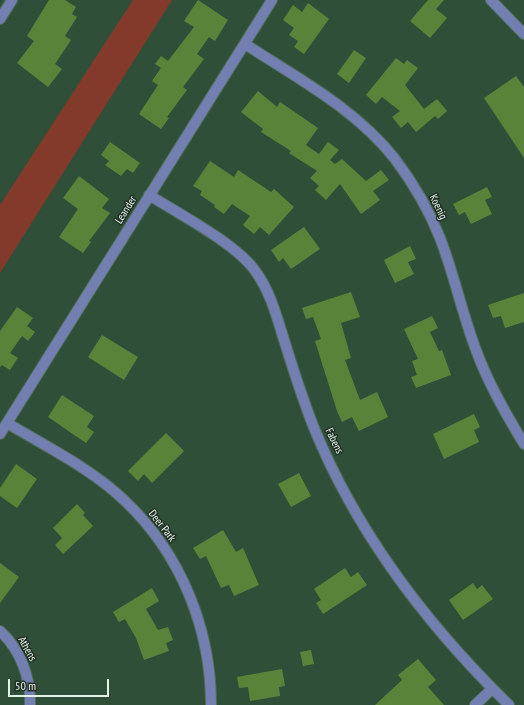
<!DOCTYPE html>
<html>
<head>
<meta charset="utf-8">
<style>
	body { margin:0 }
	#map { position:relative; width:524px; height:705px; overflow:hidden; background:#304f39; font-family:"PT Sans Narrow",sans-serif }
	canvas { display:block }
	.scale { position:absolute; left:8px; top:679px; width:101px; height:18px; box-sizing:border-box; border:2px solid #e2f4e7; border-top:0; padding-left:5px; font-size:12px; line-height:14px; white-space:nowrap; color:#e2f4e7; -webkit-text-stroke:3px #233127; paint-order:stroke }
</style>
</head>
<body>
<div id="map">
<canvas width="524" height="705"></canvas>
<div class="scale">50 m</div>
</div>
<script>
const ctx = document.querySelector('canvas').getContext('2d');
ctx.lineJoin = 'round';
function fill(path, color) { ctx.fillStyle = color; ctx.fill(path, 'evenodd'); }
function stroke(path, color, width, dash) { ctx.strokeStyle = color; ctx.lineWidth = width; ctx.lineCap = dash ? 'butt' : 'round'; ctx.setLineDash(dash || []); ctx.stroke(path); }
function write(font, color, halo, rows, align = 'center') {
  ctx.font = font + ' "PT Sans Narrow",sans-serif'; ctx.lineWidth = 3; ctx.setLineDash([]); ctx.textBaseline = 'middle'; ctx.strokeStyle = halo; ctx.fillStyle = color; for (const [text, x, y, turn = 0] of rows) {
    ctx.save(); ctx.translate(x, y); ctx.rotate((+turn || 0) * Math.PI / 180); ctx.textAlign = isNaN(turn) ? turn : align; if (halo) ctx.strokeText(text, 0, 0); ctx.fillText(text, 0, 0); ctx.restore();
  }
}
fill(new Path2D(`
	M 133,0 L 172,0 L 0,273 L 0,205 Z`), '#833a2b');
fill(new Path2D(`
	M 49,0 L 65,0 L 76,7 L 72,14 L 77,17 L 65,36 L 71,40 L 55,64 L 62,69 L 48,87 L 17,63 L 34,41 L 27,36 Z
	M 198,0 L 228,20 L 215,41 L 209,37 L 197,54 L 204,59 L 183,87 L 187,90 L 167,117 L 169,118 L 161,129 L 139,114 L 158,85 L 152,81 L 161,68 L 155,64 L 161,56 L 168,61 L 194,27 L 184,21 Z
	M 428,0 L 444,0 L 436,9 L 447,18 L 430,38 L 410,21 Z
	M 308,3 L 329,19 L 304,54 L 294,47 L 298,41 L 289,35 L 294,28 L 283,20 L 293,5 L 302,12 Z
	M 354,50 L 366,58 L 349,83 L 337,74 Z
	M 396,58 L 404,64 L 407,60 L 418,68 L 405,85 L 424,109 L 437,99 L 447,111 L 438,119 L 435,116 L 416,132 L 408,122 L 401,128 L 392,117 L 400,111 L 382,97 L 376,104 L 366,95 Z
	M 516,76 L 524,87 L 524,158 L 484,98 Z
	M 258,91 L 277,107 L 280,102 L 318,128 L 306,145 L 319,154 L 328,142 L 339,150 L 330,160 L 335,164 L 342,159 L 366,181 L 381,170 L 389,180 L 373,191 L 380,200 L 361,214 L 340,184 L 326,200 L 315,190 L 319,186 L 310,178 L 317,171 L 289,153 L 291,151 L 261,132 L 263,129 L 241,112 Z
	M 110,142 L 140,163 L 133,173 L 127,169 L 121,176 L 105,165 L 109,161 L 101,155 Z
	M 210,161 L 234,177 L 238,170 L 271,192 L 274,189 L 294,207 L 269,235 L 260,227 L 254,234 L 243,225 L 250,216 L 232,204 L 224,214 L 214,207 L 215,205 L 200,195 L 202,191 L 193,186 Z
	M 79,176 L 109,199 L 102,208 L 110,213 L 89,241 L 91,242 L 83,253 L 59,237 L 78,209 L 63,198 Z
	M 487,187 L 492,197 L 485,200 L 492,214 L 471,224 L 465,212 L 459,215 L 453,204 Z
	M 304,227 L 320,249 L 291,269 L 283,258 L 279,262 L 271,250 Z
	M 410,246 L 416,259 L 408,262 L 414,274 L 395,283 L 384,260 Z
	M 351,292 L 360,317 L 341,323 L 351,358 L 345,360 L 360,400 L 377,392 L 388,417 L 359,431 L 352,417 L 342,422 L 337,411 L 315,341 L 321,339 L 313,317 L 306,319 L 302,308 Z
	M 524,293 L 524,322 L 505,328 L 501,316 L 493,318 L 488,305 Z
	M 17,307 L 33,318 L 27,326 L 35,332 L 28,341 L 22,336 L 10,353 L 18,358 L 10,370 L 2,365 L 0,367 L 0,331 Z
	M 432,316 L 438,328 L 430,332 L 439,351 L 442,350 L 451,375 L 416,388 L 411,377 L 417,375 L 412,361 L 418,359 L 404,329 Z
	M 102,335 L 138,357 L 124,380 L 88,357 Z
	M 62,395 L 94,416 L 87,427 L 94,432 L 86,443 L 48,417 Z
	M 474,414 L 480,427 L 474,430 L 479,442 L 444,459 L 433,434 Z
	M 166,433 L 184,451 L 152,483 L 144,474 L 138,481 L 128,471 Z
	M 16,464 L 37,479 L 17,508 L 0,496 L 0,488 Z
	M 299,473 L 311,496 L 291,507 L 278,484 Z
	M 77,504 L 85,513 L 83,515 L 93,526 L 63,554 L 55,545 L 62,538 L 53,528 Z
	M 223,530 L 236,552 L 243,548 L 259,585 L 234,596 L 229,585 L 221,588 L 206,556 L 200,559 L 193,548 Z
	M 0,563 L 19,577 L 0,603 Z
	M 345,568 L 351,577 L 358,572 L 367,585 L 323,614 L 316,603 L 321,600 L 314,589 Z
	M 473,583 L 477,589 L 482,585 L 493,599 L 463,620 L 449,600 Z
	M 152,588 L 159,601 L 146,609 L 158,630 L 168,627 L 173,640 L 166,643 L 169,651 L 144,660 L 136,638 L 125,619 L 119,622 L 113,612 Z
	M 311,650 L 314,664 L 303,666 L 300,652 Z
	M 418,659 L 436,680 L 428,687 L 444,705 L 375,705 L 402,680 L 398,675 Z
	M 282,669 L 285,686 L 279,687 L 280,696 L 250,701 L 248,687 L 239,688 L 237,677 Z`), '#5a833a');
const minor = new Path2D(`
	M 491,0 L 524,34
	M 0,19 L 12,0
	M 245,44 C 297,78 356,109 395,159 C 413,183 429,210 440,238 C 454,274 462,313 476,350 C 488,383 506,414 524,444
	M 149,195 C 179,214 237,244 256,272 C 271,293 277,318 285,343 C 294,372 303,400 314,428 C 357,533 428,626 509,705
	M 7,423 C 47,447 92,469 125,501 C 181,554 211,629 211,705
	M 0,434 L 272,0
	M 0,631 C 20,649 31,678 30,705
	M 475,705 L 492,689`);
stroke(minor, '#506d58', 12);
stroke(minor, '#737fb1', 10);
write('11px', '#e2f4e7', '#233127', [
	["Koenig",438,207,64],
	["Leander",126,210,-58],
	["Fabens",334,441,64],
	["Deer Park",162,526,52],
	["Athens",27,649,61]
]);
</script>
</body>
</html>
